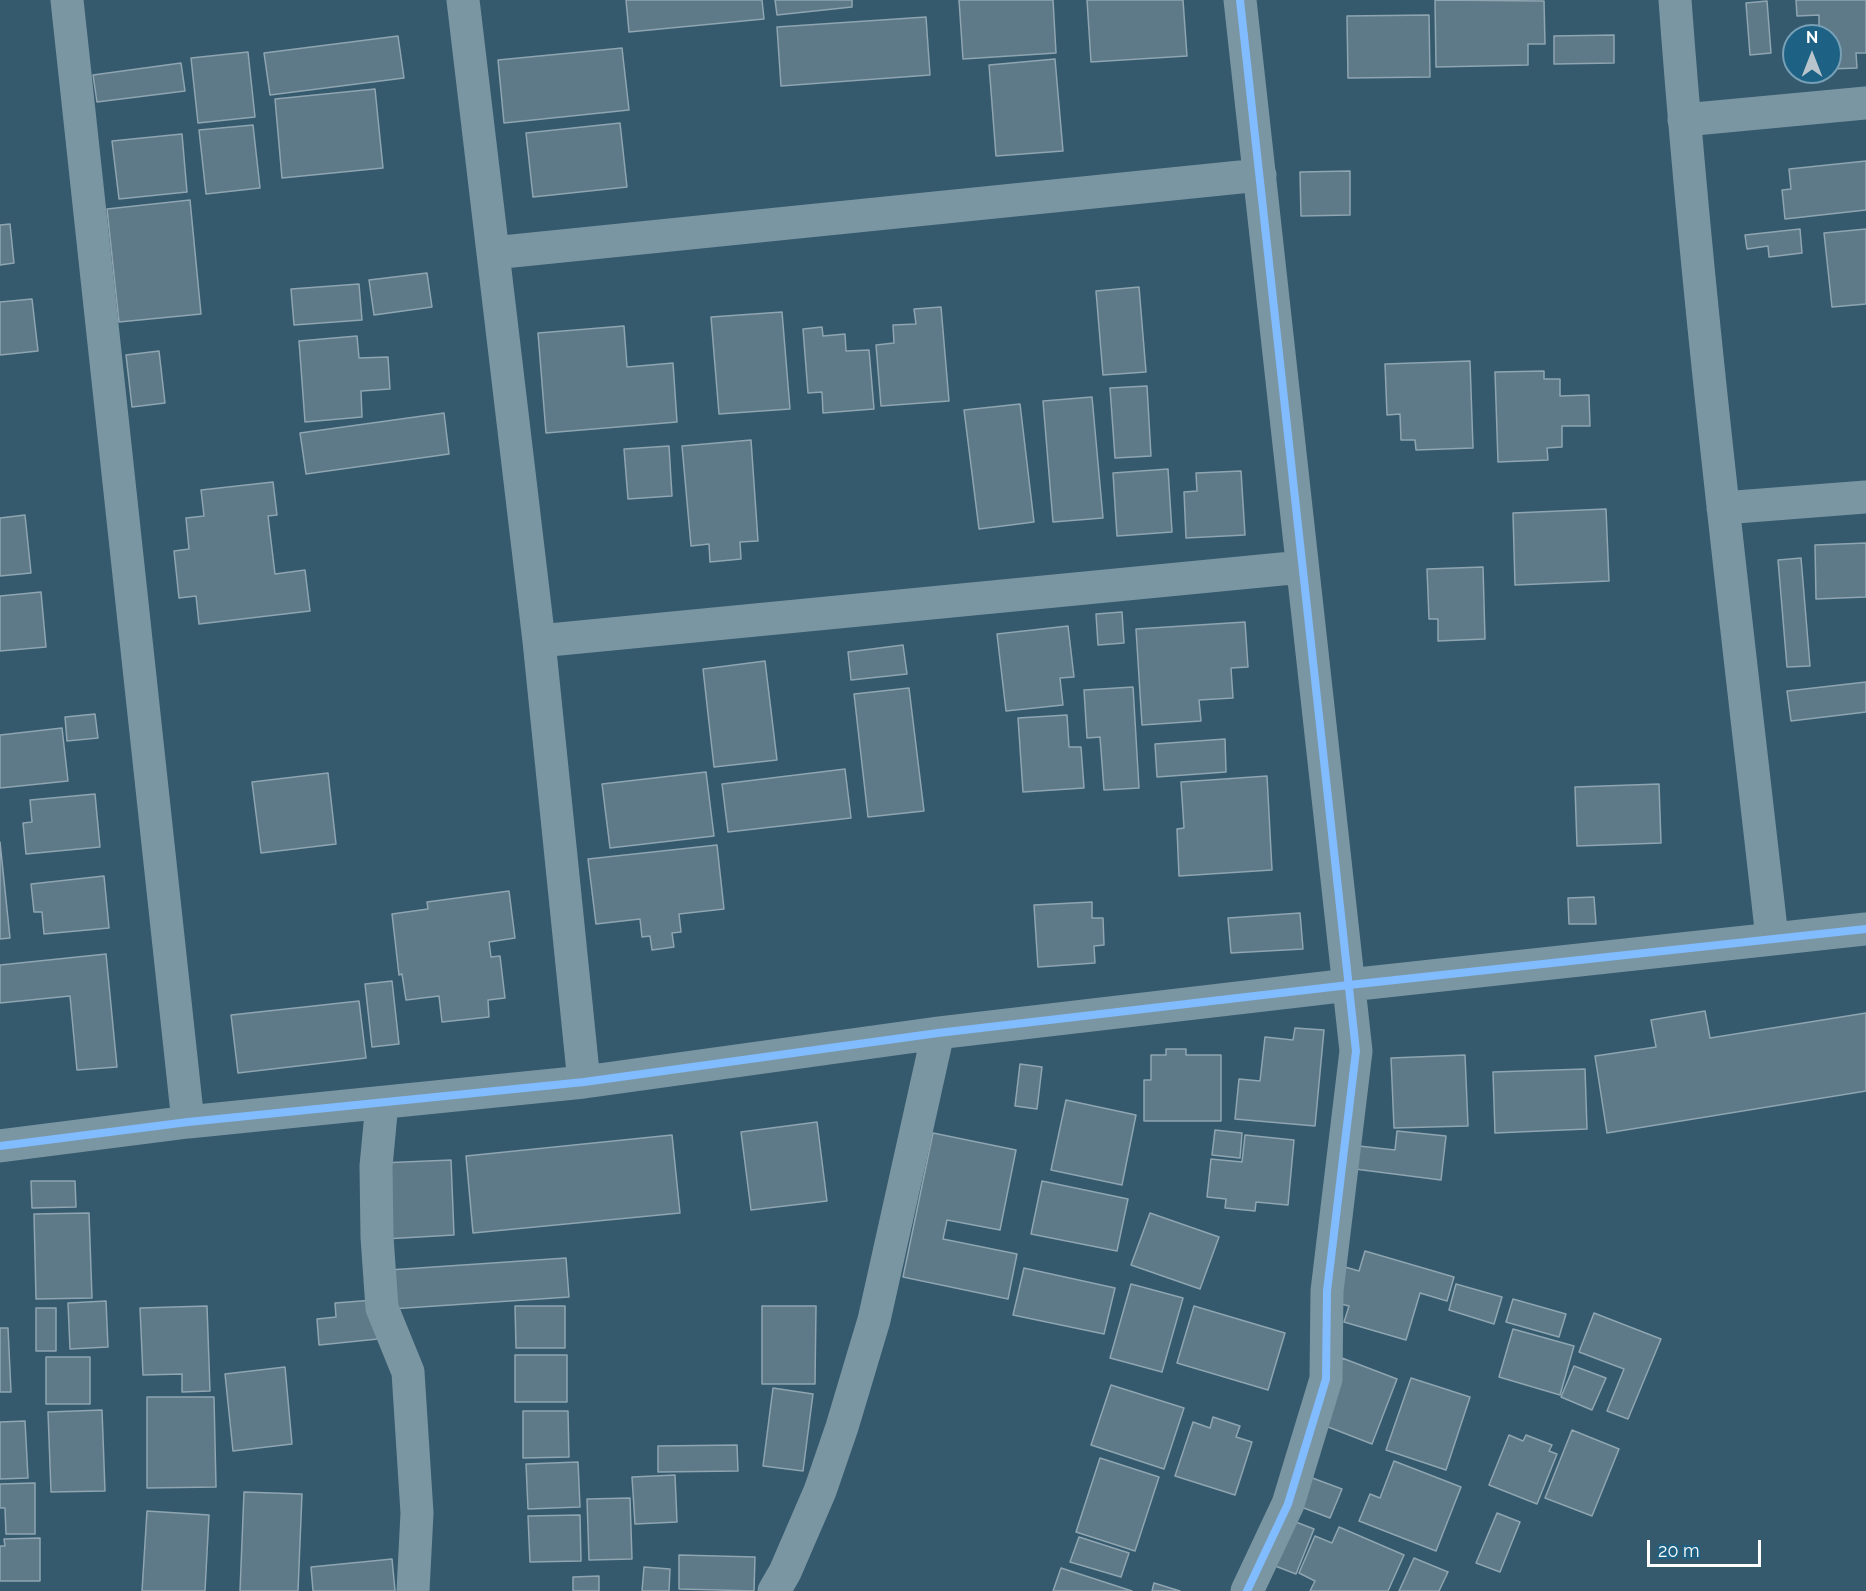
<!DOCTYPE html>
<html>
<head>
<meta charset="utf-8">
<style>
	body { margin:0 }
	#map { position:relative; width:1866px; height:1591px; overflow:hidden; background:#355a6d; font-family:Raleway,sans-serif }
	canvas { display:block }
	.north { position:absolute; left:1782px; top:24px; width:60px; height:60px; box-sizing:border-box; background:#1d6185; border:2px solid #77a0b6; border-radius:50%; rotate:0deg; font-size:16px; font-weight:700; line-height:24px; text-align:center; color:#fff }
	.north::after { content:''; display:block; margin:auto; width:21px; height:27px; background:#b8c5cc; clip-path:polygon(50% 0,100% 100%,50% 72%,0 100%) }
	.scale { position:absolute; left:1647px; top:1540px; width:114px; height:27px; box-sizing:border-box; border:3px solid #fff; border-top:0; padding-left:8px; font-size:18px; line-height:21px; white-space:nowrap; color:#fff; -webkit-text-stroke:4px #1d6185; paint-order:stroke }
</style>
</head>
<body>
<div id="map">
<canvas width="1866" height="1591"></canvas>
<div class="north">N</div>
<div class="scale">20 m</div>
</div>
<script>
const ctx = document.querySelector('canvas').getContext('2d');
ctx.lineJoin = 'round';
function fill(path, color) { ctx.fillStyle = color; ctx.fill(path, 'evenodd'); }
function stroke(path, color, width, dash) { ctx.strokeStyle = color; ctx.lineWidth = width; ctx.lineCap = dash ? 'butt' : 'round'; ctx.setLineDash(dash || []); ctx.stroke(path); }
const building = new Path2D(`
	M 626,0 L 762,0 L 764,19 L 629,32 Z
	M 775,0 L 852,0 L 852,7 L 777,15 Z
	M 959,0 L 1053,0 L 1056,53 L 963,59 Z
	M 1087,0 L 1183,0 L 1187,56 L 1091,62 Z
	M 1435,0 L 1544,1 L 1545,44 L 1528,44 L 1528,65 L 1436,67 Z
	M 1796,0 L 1866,0 L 1866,53 L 1856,53 L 1857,68 L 1830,69 L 1830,36 L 1807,36 L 1819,35 L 1819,15 L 1797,16 Z
	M 1767,1 L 1771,53 L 1750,55 L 1746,3 Z
	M 1429,15 L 1430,77 L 1348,78 L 1347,16 Z
	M 926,17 L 930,75 L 781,86 L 777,27 Z
	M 1614,35 L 1614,63 L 1554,64 L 1554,36 Z
	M 398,36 L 404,78 L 270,95 L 264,53 Z
	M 622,48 L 629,110 L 504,123 L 498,60 Z
	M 248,52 L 255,117 L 198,123 L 191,58 Z
	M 1055,59 L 1063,151 L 996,156 L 989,65 Z
	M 181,63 L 185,91 L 97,102 L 93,75 Z
	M 375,89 L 383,168 L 282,178 L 275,99 Z
	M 620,123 L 627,187 L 533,197 L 526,133 Z
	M 253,125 L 260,188 L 206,194 L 199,130 Z
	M 182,134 L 187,192 L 119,199 L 112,141 Z
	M 1866,161 L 1866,210 L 1785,219 L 1782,190 L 1791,189 L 1789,169 Z
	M 1350,171 L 1350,215 L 1301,216 L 1300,172 Z
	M 190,200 L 201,314 L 119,322 L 107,209 Z
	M 10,224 L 14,263 L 0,265 L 0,225 Z
	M 1800,229 L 1802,253 L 1769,257 L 1768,246 L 1747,249 L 1745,235 Z
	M 1866,229 L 1866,304 L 1832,307 L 1824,233 Z
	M 427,273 L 432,307 L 374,315 L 369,280 Z
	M 359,284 L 362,320 L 294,325 L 291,289 Z
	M 1139,287 L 1146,372 L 1103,375 L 1096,291 Z
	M 32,299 L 38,351 L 0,355 L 0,302 Z
	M 941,307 L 949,401 L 881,406 L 876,345 L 894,343 L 893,325 L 916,324 L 914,309 Z
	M 782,312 L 790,409 L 719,414 L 711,317 Z
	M 624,326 L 627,367 L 673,363 L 677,422 L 546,433 L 538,333 Z
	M 822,327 L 823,336 L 845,334 L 846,351 L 869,350 L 874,409 L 823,413 L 822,392 L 808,393 L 803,329 Z
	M 357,336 L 359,358 L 388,357 L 390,389 L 361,391 L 362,417 L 305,422 L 299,341 Z
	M 159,351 L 165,403 L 132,407 L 126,355 Z
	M 1470,361 L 1473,448 L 1416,450 L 1415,440 L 1401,440 L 1400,414 L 1387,415 L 1385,364 Z
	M 1544,371 L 1544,379 L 1560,379 L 1560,396 L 1589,395 L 1590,426 L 1562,426 L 1562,447 L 1547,448 L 1548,460 L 1498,462 L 1495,372 Z
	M 1147,386 L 1151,456 L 1115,458 L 1110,388 Z
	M 1092,397 L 1103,518 L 1053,522 L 1043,401 Z
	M 1020,404 L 1034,522 L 979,529 L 964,410 Z
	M 444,413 L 449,454 L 306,474 L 300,433 Z
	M 751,440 L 758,541 L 740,542 L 741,559 L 710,562 L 709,544 L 691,546 L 682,446 Z
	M 669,446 L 672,496 L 628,499 L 624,449 Z
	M 1168,469 L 1172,532 L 1117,536 L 1113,473 Z
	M 1241,471 L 1245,535 L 1186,538 L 1184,492 L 1197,491 L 1196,473 Z
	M 273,482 L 277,515 L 268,516 L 275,574 L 305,570 L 310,611 L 199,624 L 196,596 L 179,598 L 174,551 L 189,549 L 186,518 L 204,516 L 201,490 Z
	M 1606,509 L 1609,581 L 1515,585 L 1513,513 Z
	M 25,515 L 31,573 L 0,576 L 0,518 Z
	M 1866,543 L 1866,597 L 1816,599 L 1815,545 Z
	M 1801,558 L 1810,666 L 1787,667 L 1778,560 Z
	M 1483,567 L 1485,639 L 1438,641 L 1438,619 L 1429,619 L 1427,569 Z
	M 41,592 L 46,647 L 0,651 L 0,596 Z
	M 1122,612 L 1124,643 L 1098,645 L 1096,614 Z
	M 1245,622 L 1248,667 L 1231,668 L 1233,698 L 1199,700 L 1201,721 L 1142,725 L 1136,629 Z
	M 1068,626 L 1074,677 L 1060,678 L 1063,705 L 1006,711 L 997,634 Z
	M 903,645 L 907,674 L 851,680 L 848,652 Z
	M 765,661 L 777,760 L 714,767 L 703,669 Z
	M 1866,682 L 1866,712 L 1791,721 L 1787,691 Z
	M 1133,687 L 1139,788 L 1104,790 L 1100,737 L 1087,738 L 1084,690 Z
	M 909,688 L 924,811 L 868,817 L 854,694 Z
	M 95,714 L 98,738 L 67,741 L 65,717 Z
	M 1067,715 L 1069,747 L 1081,747 L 1084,788 L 1023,792 L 1018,718 Z
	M 62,728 L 68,781 L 0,788 L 0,735 Z
	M 1225,739 L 1226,772 L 1157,777 L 1155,744 Z
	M 845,769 L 851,818 L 728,832 L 722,784 Z
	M 706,772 L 714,836 L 610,848 L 602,784 Z
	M 328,773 L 336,844 L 261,853 L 252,782 Z
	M 1267,776 L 1272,870 L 1179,876 L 1177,829 L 1184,828 L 1181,782 Z
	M 1659,784 L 1661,843 L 1577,846 L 1575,787 Z
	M 95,794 L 100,847 L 26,854 L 23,823 L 32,822 L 30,800 Z
	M 0,842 L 10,938 L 0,939 Z
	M 717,845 L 724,909 L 679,914 L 681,932 L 672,933 L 674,947 L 652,950 L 650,936 L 642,937 L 640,919 L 596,924 L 588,859 Z
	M 104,876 L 109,928 L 44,934 L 42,912 L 34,912 L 31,884 Z
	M 509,891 L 515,938 L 489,942 L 491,957 L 500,956 L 505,998 L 488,1000 L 489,1017 L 442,1022 L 439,996 L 406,1000 L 402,974 L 399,975 L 392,914 L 428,909 L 427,902 Z
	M 1594,897 L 1596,924 L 1569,924 L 1568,898 Z
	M 1092,902 L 1092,918 L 1103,918 L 1104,945 L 1094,946 L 1095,963 L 1038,967 L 1034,905 Z
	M 1300,913 L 1303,949 L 1231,953 L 1228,918 Z
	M 106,954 L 117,1067 L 77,1070 L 70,996 L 0,1003 L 0,965 Z
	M 392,981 L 399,1044 L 372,1047 L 365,984 Z
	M 359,1001 L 366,1058 L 238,1073 L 231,1015 Z
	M 1705,1011 L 1710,1038 L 1866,1013 L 1866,1091 L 1607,1133 L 1595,1056 L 1656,1047 L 1651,1020 Z
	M 1295,1028 L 1324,1030 L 1315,1126 L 1235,1119 L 1239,1079 L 1260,1081 L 1265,1037 L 1293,1040 Z
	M 1166,1049 L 1186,1049 L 1186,1055 L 1221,1055 L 1221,1121 L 1144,1121 L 1144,1080 L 1151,1080 L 1151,1055 L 1166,1055 Z
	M 1465,1055 L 1468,1126 L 1394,1128 L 1391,1058 Z
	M 1020,1064 L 1042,1067 L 1037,1109 L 1015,1106 Z
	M 1585,1069 L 1587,1129 L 1495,1133 L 1493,1072 Z
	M 1066,1100 L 1136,1115 L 1122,1185 L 1051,1170 Z
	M 817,1122 L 827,1201 L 751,1210 L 741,1132 Z
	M 1215,1130 L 1242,1133 L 1240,1158 L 1212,1155 Z
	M 1397,1131 L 1446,1136 L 1441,1180 L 1347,1168 L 1350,1145 L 1395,1150 Z
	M 933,1133 L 1016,1150 L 1000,1230 L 947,1220 L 943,1239 L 1017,1254 L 1008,1299 L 903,1277 Z
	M 672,1135 L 680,1213 L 473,1233 L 466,1156 Z
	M 1245,1135 L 1294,1140 L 1288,1205 L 1256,1202 L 1255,1211 L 1225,1208 L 1226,1199 L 1207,1197 L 1211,1159 L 1242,1162 Z
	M 451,1160 L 454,1235 L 384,1239 L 380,1163 Z
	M 31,1181 L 75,1181 L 76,1207 L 32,1208 Z
	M 1042,1181 L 1128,1199 L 1117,1251 L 1031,1234 Z
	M 89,1213 L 92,1298 L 36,1299 L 34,1214 Z
	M 1150,1213 L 1219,1237 L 1200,1289 L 1131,1265 Z
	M 1365,1251 L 1454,1277 L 1447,1301 L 1420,1293 L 1406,1340 L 1344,1322 L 1349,1306 L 1329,1301 L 1345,1267 L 1359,1271 Z
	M 566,1258 L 569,1297 L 391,1309 L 389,1270 Z
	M 1024,1268 L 1115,1288 L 1104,1334 L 1013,1315 Z
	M 1131,1284 L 1183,1298 L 1162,1372 L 1110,1358 Z
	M 1456,1284 L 1502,1297 L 1494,1324 L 1449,1310 Z
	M 1513,1299 L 1566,1314 L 1559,1337 L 1506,1322 Z
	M 374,1300 L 378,1339 L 319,1345 L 317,1319 L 336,1317 L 335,1303 Z
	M 106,1301 L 108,1347 L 70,1349 L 68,1303 Z
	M 207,1306 L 210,1391 L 182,1392 L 182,1374 L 143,1375 L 140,1308 Z
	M 515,1306 L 565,1306 L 565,1348 L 516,1348 Z
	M 762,1306 L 816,1306 L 815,1384 L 762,1384 Z
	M 1194,1306 L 1285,1333 L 1268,1390 L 1177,1363 Z
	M 36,1308 L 56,1308 L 56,1351 L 36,1351 Z
	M 1594,1313 L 1661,1339 L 1628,1419 L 1607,1411 L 1624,1369 L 1579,1352 Z
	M 0,1328 L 8,1328 L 11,1392 L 0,1392 Z
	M 1513,1329 L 1574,1346 L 1560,1395 L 1499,1377 Z
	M 515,1355 L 567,1355 L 567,1402 L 515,1402 Z
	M 46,1357 L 90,1357 L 90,1404 L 46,1404 Z
	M 1342,1358 L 1397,1379 L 1372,1444 L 1318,1423 Z
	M 1574,1366 L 1606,1378 L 1592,1410 L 1561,1397 Z
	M 285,1367 L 292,1444 L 233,1451 L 225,1374 Z
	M 1411,1378 L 1470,1397 L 1446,1470 L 1386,1450 Z
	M 1111,1385 L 1184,1408 L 1164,1469 L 1091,1445 Z
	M 773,1388 L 813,1394 L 803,1471 L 763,1466 Z
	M 147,1397 L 214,1397 L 216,1487 L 147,1488 Z
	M 102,1410 L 105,1491 L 51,1492 L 48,1412 Z
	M 523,1411 L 568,1411 L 569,1457 L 523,1458 Z
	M 1213,1417 L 1240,1426 L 1236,1437 L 1252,1442 L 1235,1495 L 1175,1476 L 1193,1422 L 1210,1428 Z
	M 25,1421 L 28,1478 L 0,1479 L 0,1422 Z
	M 1572,1430 L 1619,1449 L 1592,1516 L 1545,1498 Z
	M 1509,1435 L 1523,1441 L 1526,1435 L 1552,1445 L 1549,1451 L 1557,1454 L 1537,1504 L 1489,1485 Z
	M 737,1445 L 738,1471 L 658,1472 L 658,1446 Z
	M 1100,1458 L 1159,1477 L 1135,1551 L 1076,1532 Z
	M 1394,1461 L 1461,1487 L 1436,1551 L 1359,1521 L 1370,1494 L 1380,1498 Z
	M 578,1462 L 580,1507 L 528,1509 L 526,1464 Z
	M 675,1475 L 677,1522 L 635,1524 L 632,1477 Z
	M 1307,1476 L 1342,1489 L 1330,1518 L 1296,1505 Z
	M 35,1483 L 35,1534 L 6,1534 L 5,1508 L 0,1508 L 0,1484 Z
	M 244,1492 L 302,1494 L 298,1591 L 240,1591 Z
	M 630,1498 L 632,1559 L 589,1560 L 587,1499 Z
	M 147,1511 L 209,1515 L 205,1591 L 142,1591 Z
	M 1497,1513 L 1520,1522 L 1500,1572 L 1476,1563 Z
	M 580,1515 L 581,1561 L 530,1562 L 528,1516 Z
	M 1288,1519 L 1314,1529 L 1296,1574 L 1270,1564 Z
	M 1339,1527 L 1404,1555 L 1388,1591 L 1310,1591 L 1315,1581 L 1299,1573 L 1315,1536 L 1332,1543 Z
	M 1079,1537 L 1129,1553 L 1121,1577 L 1070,1562 Z
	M 40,1538 L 40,1581 L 0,1581 L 0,1546 L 5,1546 L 4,1539 Z
	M 679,1555 L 755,1557 L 754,1591 L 679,1589 Z
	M 1414,1558 L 1448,1572 L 1439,1591 L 1399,1591 Z
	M 392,1559 L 395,1591 L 313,1591 L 311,1567 Z
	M 644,1567 L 670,1569 L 669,1591 L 642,1591 Z
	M 1061,1568 L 1132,1591 L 1053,1591 Z
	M 599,1576 L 599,1591 L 573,1591 L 573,1577 Z
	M 1154,1583 L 1180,1591 L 1152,1591 Z`);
fill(building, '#5e7a88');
stroke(building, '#8fa5b1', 1.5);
stroke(new Path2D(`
	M 67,0 L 188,1122
	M 463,0 L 539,641 L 584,1082
	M 1240,0 L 1356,1051 L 1327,1291 L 1326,1379 L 1288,1504 L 1247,1591
	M 1675,0 C 1698,314 1737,626 1772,938
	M 1684,120 L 1866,103
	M 493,253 L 1260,175
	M 1723,508 L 1866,497
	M 539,641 L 1302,567
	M 382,1103 L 376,1166 L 377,1237 L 382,1308 L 408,1372 L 417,1513 L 413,1591
	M 0,1146 L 188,1122 L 584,1082 L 938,1033 L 1349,985 L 1866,929
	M 774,1591 L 785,1572 L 820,1491 L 842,1427 L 874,1320 L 938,1033`), '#7b96a3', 33);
stroke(new Path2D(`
	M 1240,0 L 1356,1051 L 1327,1291 L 1326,1379 L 1288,1504 L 1247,1591
	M 0,1146 L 188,1122 L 584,1082 L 938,1033 L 1349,985 L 1866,929`), '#80bcff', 8);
</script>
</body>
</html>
